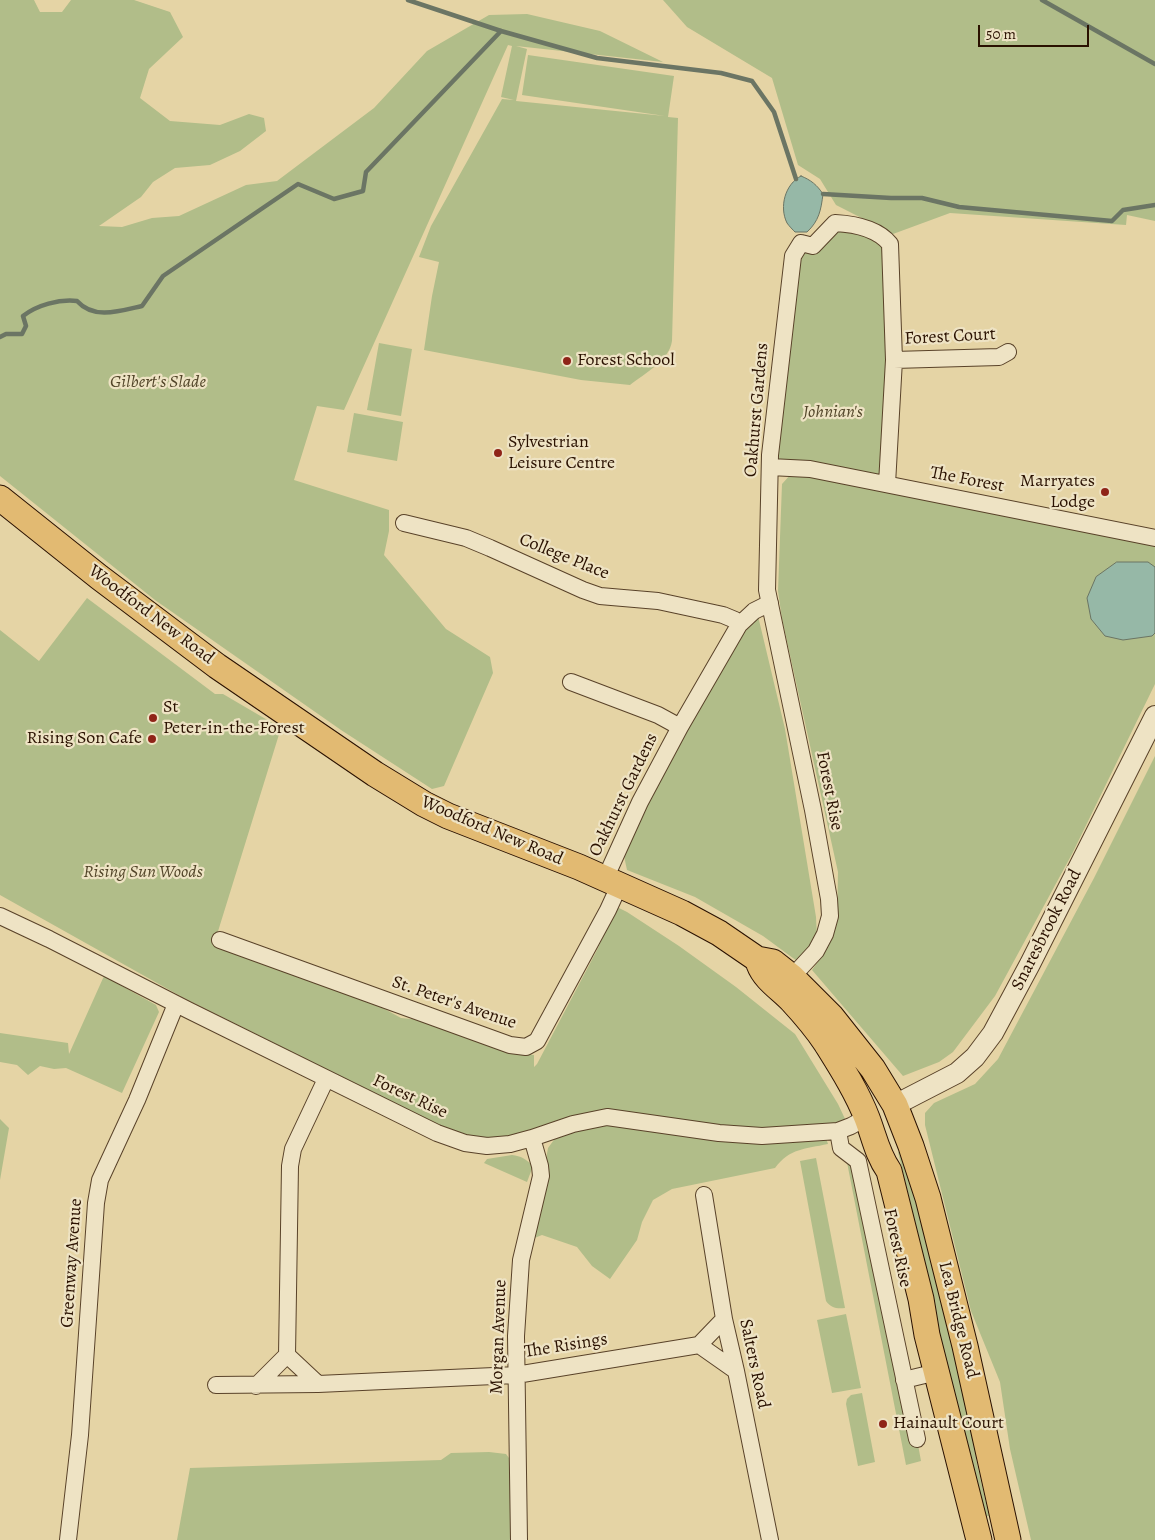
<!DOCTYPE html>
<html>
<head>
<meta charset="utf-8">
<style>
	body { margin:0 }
	#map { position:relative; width:1155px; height:1540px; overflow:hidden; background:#e5d4a5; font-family:Alegreya,serif }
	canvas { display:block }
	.scale { position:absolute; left:978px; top:25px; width:111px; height:22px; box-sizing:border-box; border:2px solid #2a1100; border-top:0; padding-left:6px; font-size:15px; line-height:18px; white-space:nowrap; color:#2a1100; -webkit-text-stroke:4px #eee3c4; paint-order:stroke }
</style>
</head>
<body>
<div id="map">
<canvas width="1155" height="1540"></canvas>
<div class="scale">50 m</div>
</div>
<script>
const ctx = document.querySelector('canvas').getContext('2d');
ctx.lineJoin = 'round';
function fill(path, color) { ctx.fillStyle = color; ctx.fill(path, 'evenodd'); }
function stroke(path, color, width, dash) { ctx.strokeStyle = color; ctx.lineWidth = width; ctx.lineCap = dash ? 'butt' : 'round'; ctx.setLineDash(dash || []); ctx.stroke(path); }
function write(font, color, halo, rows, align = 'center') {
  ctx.font = font + ' Alegreya,serif'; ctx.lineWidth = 4.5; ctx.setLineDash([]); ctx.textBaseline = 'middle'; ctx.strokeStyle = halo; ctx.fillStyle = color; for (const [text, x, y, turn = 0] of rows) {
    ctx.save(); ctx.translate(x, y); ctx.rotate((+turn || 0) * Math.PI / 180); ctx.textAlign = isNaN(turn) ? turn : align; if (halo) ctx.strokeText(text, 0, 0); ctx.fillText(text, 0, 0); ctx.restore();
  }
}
fill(new Path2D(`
	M 0,0 L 34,0 L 40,12 L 62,12 L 71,0 L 134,0 L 170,12 L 183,37 L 149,69 L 140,98 L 170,121 L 220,125 L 249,114 L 264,118 L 266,131 L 240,151 L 210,165 L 175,168 L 153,182 L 141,197 L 99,226 L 122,227 L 152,218 L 179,216 L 246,185 L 277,181 L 374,108 L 427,51 L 489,15 L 527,14 L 600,31 L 663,62 L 516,46 L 527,49 L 516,101 L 665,116 L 522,95 L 528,55 L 674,76 L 668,117 L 678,118 L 672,341 C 669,361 645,373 630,385 L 581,380 L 424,350 L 432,296 L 439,262 L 419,257 L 431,226 L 502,99 L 514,100 L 501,97 L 512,46 L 508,45 L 344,410 L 317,406 L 294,480 L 389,510 L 389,531 L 384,555 L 446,629 L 490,657 L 493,673 L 444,786 L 432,789 L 341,730 L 155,600 L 0,476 Z
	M 663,0 L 1155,0 L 1155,221 L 1127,215 L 1126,225 L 950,213 L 893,234 L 836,205 L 820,179 L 798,165 L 772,78 L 687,27 Z
	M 835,223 L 890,244 L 887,484 L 770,467 L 793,256 Z
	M 379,343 L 412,349 L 401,416 L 367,410 Z
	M 354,413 L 403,422 L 397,461 L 347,452 Z
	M 805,472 L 1155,544 L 1155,684 L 1072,854 L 995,996 L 953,1052 L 939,1062 L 903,1076 L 812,970 L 822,956 L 837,923 L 838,872 L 782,619 L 778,591 L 782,484 L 791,474 Z
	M 87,598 L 215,694 L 223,694 L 281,728 L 215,941 L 216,945 L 265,965 L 372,1002 L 401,1018 L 433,1021 L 520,1054 L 534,1055 L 534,1067 L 537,1064 L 596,952 L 617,907 L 627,912 L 679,946 L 736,987 L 795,1034 L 838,1104 L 846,1121 L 835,1125 L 758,1129 L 584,1114 L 553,1122 L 526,1132 L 500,1140 L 478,1138 L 452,1132 L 182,997 L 0,895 L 0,630 L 39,661 Z
	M 758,616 L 785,729 L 816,917 L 817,937 L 797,961 L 763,936 L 695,897 L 627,870 L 624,856 L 661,776 L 743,632 Z
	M 1155,756 L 1155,1540 L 1031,1540 L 1010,1449 L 1000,1382 L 971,1311 L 925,1125 L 925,1113 L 934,1103 L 975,1084 L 998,1059 L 1094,878 Z
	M 104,976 L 156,1005 L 159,1012 L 122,1093 L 66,1068 L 54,1069 L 40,1066 L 28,1075 L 17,1065 L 0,1062 L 0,1033 L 68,1043 L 69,1054 Z
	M 0,1119 L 9,1128 L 0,1180 Z
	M 593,1126 L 610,1126 L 766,1144 L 826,1138 L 828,1144 C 805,1149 790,1148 775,1168 L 672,1189 L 653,1200 L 642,1222 L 637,1240 L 610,1279 L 592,1266 L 577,1247 L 542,1235 L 532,1239 L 548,1148 L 556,1137 Z
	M 902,1150 L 918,1198 L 972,1427 L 977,1464 L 989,1516 L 981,1517 L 942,1370 L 934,1300 L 898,1152 Z
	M 845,1152 L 848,1152 L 917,1439 L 921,1461 L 906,1465 Z
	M 512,1155 C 521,1156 526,1159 533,1166 L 527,1182 L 484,1163 L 487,1159 Z
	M 816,1158 L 845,1308 C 837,1309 831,1308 826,1301 L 800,1161 Z
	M 846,1314 L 861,1388 L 832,1393 L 817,1320 Z
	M 862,1393 L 875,1462 L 858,1466 L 846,1404 L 847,1399 L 851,1395 Z
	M 489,1452 L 506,1454 L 509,1458 L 512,1458 L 513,1540 L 177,1540 L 190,1468 L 441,1460 L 451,1453 Z`), '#b1bd89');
const water = new Path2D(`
	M 801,176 C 811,180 817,185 823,194 C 821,210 819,221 807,232 L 795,232 C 793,230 789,226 787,223 C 779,207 785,184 801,176 Z
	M 1117,562 L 1148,562 L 1155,567 L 1155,633 L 1152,636 L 1123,640 L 1105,636 L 1091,619 L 1087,598 L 1096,577 Z`);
fill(water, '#96b8a7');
stroke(water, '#6b7564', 1);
stroke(new Path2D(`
	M 408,0 L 501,31 L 597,58 L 721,73 L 752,81 L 774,112 L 796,179
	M 1042,0 L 1155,64
	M 823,194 L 891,198 L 922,198 L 959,207 L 1112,221 L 1123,210 L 1155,205
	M 0,337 L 6,334 L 22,334 L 26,326 L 23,316 C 37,305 59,299 77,301 C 94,320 120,311 142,306 L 163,276 L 298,184 L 334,199 L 363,191 L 366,172 L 501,31`), '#6b7564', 4.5);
const minor = new Path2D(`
	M 894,360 L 999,357 L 1008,352
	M 770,467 L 810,469 L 1155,538
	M 404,523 L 466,538 L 490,548 L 583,590 L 600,596 L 658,601 L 723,615 L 735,620 L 739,625
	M 571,682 L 658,715 L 680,727
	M 605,879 L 640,802 L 680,727 L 739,625 L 754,611 L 770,603
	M 0,916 L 49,939 L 188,1010 L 437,1133 L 465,1143 L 487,1146 L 510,1144 L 532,1138 L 573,1124 L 607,1117 L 719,1133 L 762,1136 L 838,1131 L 851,1126 L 867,1117
	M 220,940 L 510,1045 L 526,1047 L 537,1041 L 608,910 L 619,886
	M 792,977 L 816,951 L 825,934 L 830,916 L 829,899 L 813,810 L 767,590 L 770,455 L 793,256 L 801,243 L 813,246 L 835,223 C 854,224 877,228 890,244 L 894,360 L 887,484
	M 838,1131 L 841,1148 L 858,1161 L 917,1439
	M 704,1195 L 724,1319 L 736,1371 L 770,1540
	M 699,1345 L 736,1371
	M 287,1355 L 318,1384
	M 904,1380 L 937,1372
	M 216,1385 L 318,1384 L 516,1375 L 699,1345 L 724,1319
	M 256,1386 L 287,1355 L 290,1166 L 293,1149 L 326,1079
	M 68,1540 L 80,1435 L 96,1203 L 100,1180 L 137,1100 L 176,1004
	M 519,1540 L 516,1336 L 521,1260 L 541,1176 L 540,1166 L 532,1138`);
const tertiary = new Path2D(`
	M 895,1105 L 957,1073 L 975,1057 L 993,1033 L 1030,964 L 1155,716`);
const primary = new Path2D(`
	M 0,498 L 99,577 L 217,666 L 375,774 L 424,804 L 448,816 L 579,867 L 682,913 L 719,933 L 757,959 L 773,962 L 792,977 L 831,1016 L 873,1069 L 895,1105 L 911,1146 L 928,1198 L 965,1346 L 1008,1540
	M 759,964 C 765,980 781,989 792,1001 C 804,1014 816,1028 826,1043 C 841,1067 857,1092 867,1118 C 874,1136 877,1154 889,1171 L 921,1299 L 927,1335 L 979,1540`);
stroke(minor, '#594229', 18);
stroke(tertiary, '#594229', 22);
stroke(primary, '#2a1100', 27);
stroke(minor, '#eee3c4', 16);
stroke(tertiary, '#eee3c4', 20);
stroke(primary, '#e2ba72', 25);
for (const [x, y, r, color] of [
	[567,361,5,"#8f2418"],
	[498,453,5,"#8f2418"],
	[1105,492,5,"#8f2418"],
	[153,718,5,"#8f2418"],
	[152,739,5,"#8f2418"],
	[883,1424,5,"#8f2418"]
]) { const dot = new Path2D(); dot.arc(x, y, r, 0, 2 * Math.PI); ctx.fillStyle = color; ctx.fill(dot); stroke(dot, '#eee3c4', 2); }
write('18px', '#2a1100', '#eee3c4', [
	["Forest Court",950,337,-3],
	["Oakhurst Gardens",757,410,-85],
	["The Forest",967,480,11],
	["College Place",564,557,22],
	["Woodford New Road",151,615,37],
	["Forest Rise",829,791,79],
	["Oakhurst Gardens",624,795,-64],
	["Woodford New Road",492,831,23],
	["Snaresbrook Road",1047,930,-63],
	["St. Peter's Avenue",454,1003,19],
	["Forest Rise",410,1097,25],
	["Forest Rise",897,1248,78],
	["Greenway Avenue",72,1263,-86],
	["Lea Bridge Road",958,1320,76],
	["Morgan Avenue",499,1337,-88],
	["The Risings",566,1346,-9],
	["Salters Road",754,1364,78]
]);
write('18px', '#2a1100', '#eee3c4', [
	["Forest School",577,361],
	["Sylvestrian",508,443],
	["Leisure Centre",508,464],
	["Marryates",1095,482,"right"],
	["Lodge",1095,503,"right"],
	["St",163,708],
	["Peter-in-the-Forest",163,729],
	["Rising Son Cafe",142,739,"right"],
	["Hainault Court",893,1424]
], 'left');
write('italic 18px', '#524529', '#eee3c4', [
	["Gilbert's Slade",158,383],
	["Johnian's",833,413],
	["Rising Sun Woods",143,873]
]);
</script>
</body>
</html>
